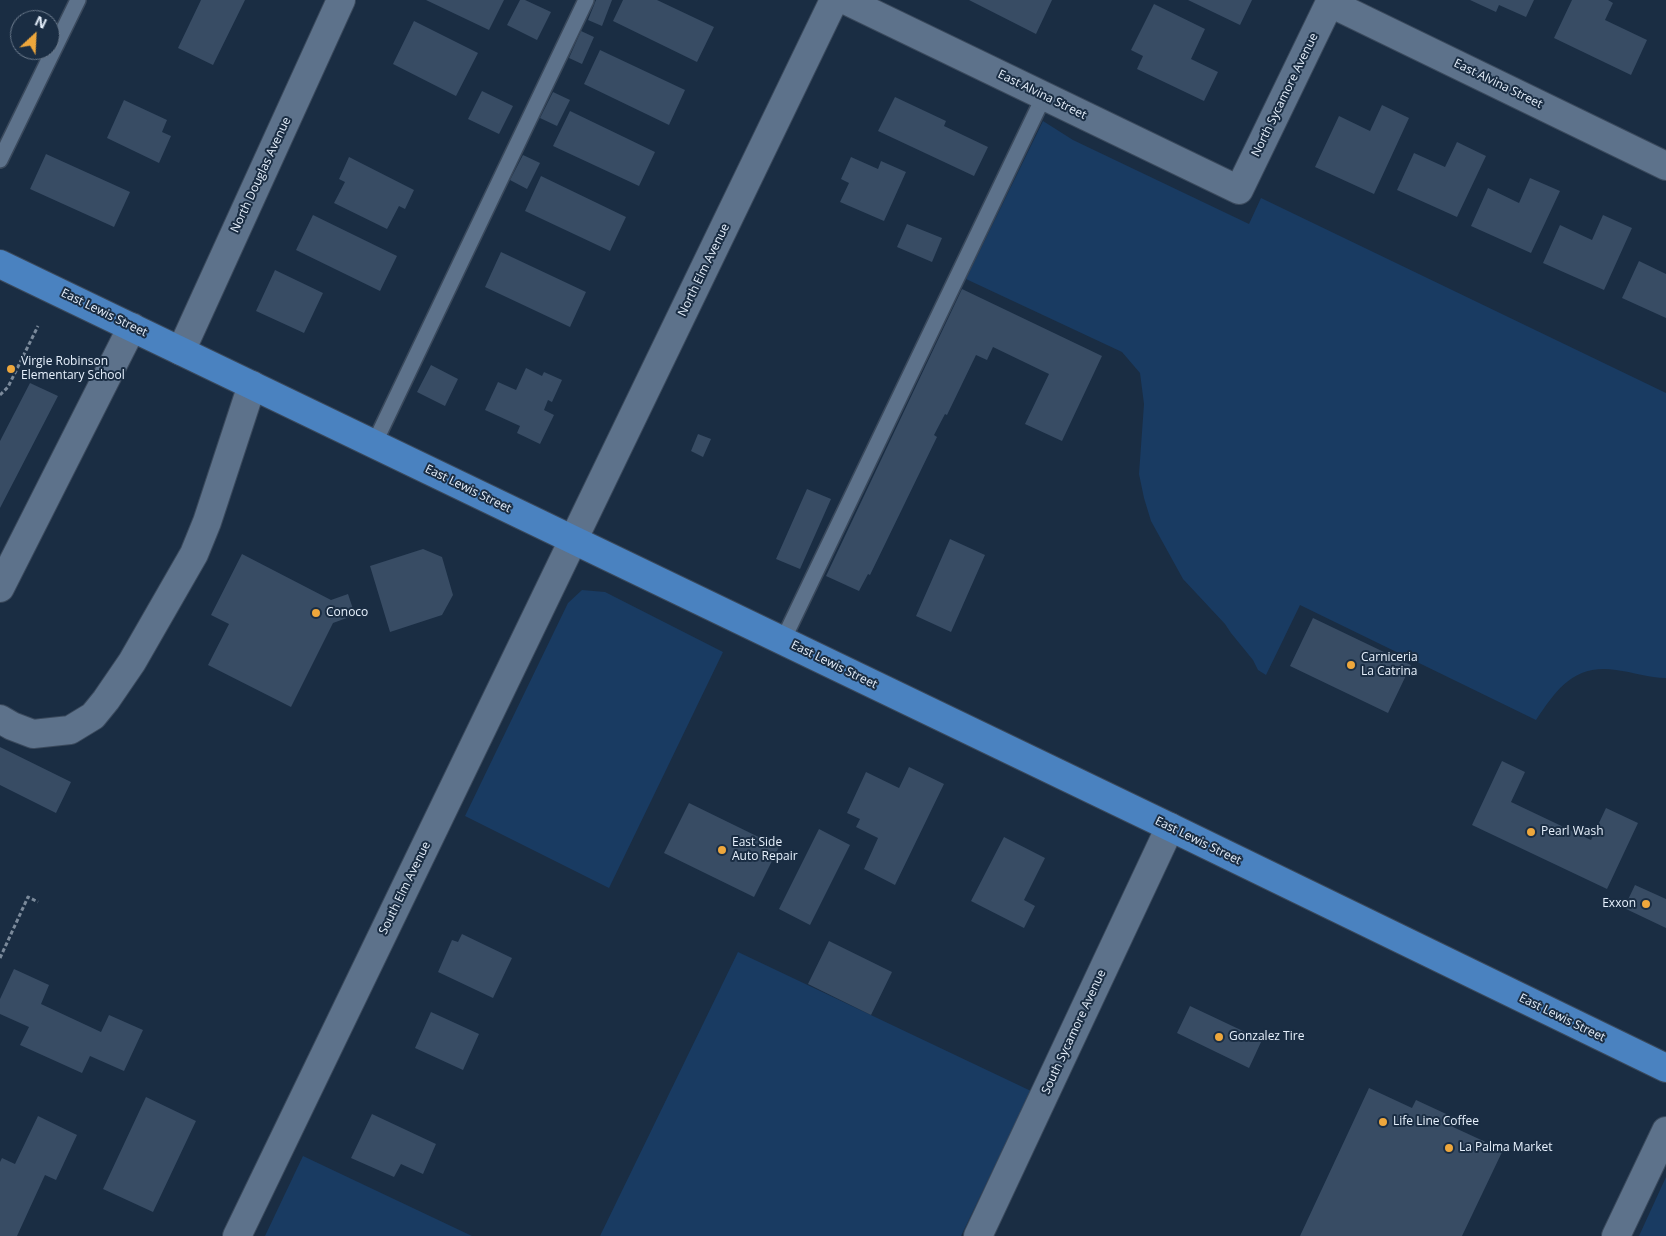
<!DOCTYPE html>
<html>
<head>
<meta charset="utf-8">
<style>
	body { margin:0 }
	#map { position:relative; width:1666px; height:1236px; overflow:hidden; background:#1a2d43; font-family:"Open Sans",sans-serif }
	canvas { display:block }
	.north { position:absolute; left:10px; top:10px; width:50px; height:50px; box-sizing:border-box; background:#1a2d43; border:1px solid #6c7b8d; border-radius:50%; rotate:25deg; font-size:14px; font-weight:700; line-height:20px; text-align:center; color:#e7f1fd }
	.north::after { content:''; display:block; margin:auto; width:18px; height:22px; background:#eea73c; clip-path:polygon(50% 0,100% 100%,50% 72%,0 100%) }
</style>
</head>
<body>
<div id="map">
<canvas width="1666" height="1236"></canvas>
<div class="north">N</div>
</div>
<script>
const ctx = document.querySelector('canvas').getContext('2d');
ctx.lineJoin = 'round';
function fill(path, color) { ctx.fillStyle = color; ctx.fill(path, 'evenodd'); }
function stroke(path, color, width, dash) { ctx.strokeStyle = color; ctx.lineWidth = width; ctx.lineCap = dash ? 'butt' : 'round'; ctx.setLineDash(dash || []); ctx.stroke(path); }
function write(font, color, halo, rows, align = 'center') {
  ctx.font = font + ' "Open Sans",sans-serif'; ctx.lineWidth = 4; ctx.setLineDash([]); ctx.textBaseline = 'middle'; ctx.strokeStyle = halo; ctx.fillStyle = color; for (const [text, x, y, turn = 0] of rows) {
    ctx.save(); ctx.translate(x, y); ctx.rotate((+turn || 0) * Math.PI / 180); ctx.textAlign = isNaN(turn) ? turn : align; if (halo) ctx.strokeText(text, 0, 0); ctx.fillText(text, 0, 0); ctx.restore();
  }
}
fill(new Path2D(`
	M 1043,121 L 1073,140 L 1249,224 L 1261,198 L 1666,393 L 1666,678 C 1649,678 1633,672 1616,670 C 1574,664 1557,689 1536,720 L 1300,605 L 1266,675 L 1258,670 L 1253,660 L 1231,633 L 1225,624 L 1183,579 L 1151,521 L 1144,498 L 1139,474 L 1144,404 L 1140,373 L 1122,352 L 966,279 Z
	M 582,590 L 605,592 L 723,652 L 609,888 L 465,816 L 568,603 Z
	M 738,952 L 1031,1091 L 961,1236 L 600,1236 Z
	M 303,1156 L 472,1236 L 265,1236 Z
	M 1666,1177 L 1666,1236 L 1639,1236 Z`), '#193b62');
fill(new Path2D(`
	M 201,0 L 245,0 L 213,65 L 178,48 Z
	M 426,0 L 504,0 L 489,30 Z
	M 520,0 L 525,0 L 551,12 L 537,40 L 507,25 Z
	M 596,0 L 612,0 L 602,26 L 588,20 Z
	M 623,0 L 657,0 L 714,27 L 697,62 L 613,21 Z
	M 969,0 L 1052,0 L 1036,34 Z
	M 1188,0 L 1252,0 L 1240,25 Z
	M 1470,0 L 1534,0 L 1526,17 L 1499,5 L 1496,12 Z
	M 1572,0 L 1608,0 L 1613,3 L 1605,20 L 1647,40 L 1631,75 L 1554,38 Z
	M 1154,4 L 1205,29 L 1191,59 L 1218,72 L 1204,101 L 1137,69 L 1143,56 L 1131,50 Z
	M 414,21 L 478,53 L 456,96 L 393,64 Z
	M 581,31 L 594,37 L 582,64 L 569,58 Z
	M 600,50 L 685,90 L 669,125 L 584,84 Z
	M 482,91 L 513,106 L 499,134 L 468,119 Z
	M 553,92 L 570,100 L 557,126 L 540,118 Z
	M 895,97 L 946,121 L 944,126 L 988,147 L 974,176 L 878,131 Z
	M 124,100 L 167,120 L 162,132 L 171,136 L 159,163 L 107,138 Z
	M 1382,105 L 1409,118 L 1374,194 L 1315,167 L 1339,116 L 1370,131 Z
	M 570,111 L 655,152 L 639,186 L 553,146 Z
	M 1457,142 L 1486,156 L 1457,217 L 1397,190 L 1414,153 L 1445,167 Z
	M 46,154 L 130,192 L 114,227 L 30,189 Z
	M 523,155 L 540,163 L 527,189 L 510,180 Z
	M 349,157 L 414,190 L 405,209 L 399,206 L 387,229 L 334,203 L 345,182 L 339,179 Z
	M 851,157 L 878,169 L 881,161 L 906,172 L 884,221 L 840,202 L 849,183 L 841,179 Z
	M 541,176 L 626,217 L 610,251 L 525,211 Z
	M 1530,178 L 1560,191 L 1531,253 L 1471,226 L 1488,188 L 1519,203 Z
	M 313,215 L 397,256 L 380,291 L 296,250 Z
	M 1603,215 L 1632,228 L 1604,290 L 1543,263 L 1560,225 L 1592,240 Z
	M 907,224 L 942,238 L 932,262 L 897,247 Z
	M 501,252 L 586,292 L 570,327 L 485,287 Z
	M 1639,261 L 1666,274 L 1666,318 L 1622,298 Z
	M 275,270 L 323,293 L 304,333 L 256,311 Z
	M 962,289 L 1102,356 L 1062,441 L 1025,424 L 1049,374 L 993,347 L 987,360 L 976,355 L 947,415 L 945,414 L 934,435 L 937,437 L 870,575 L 868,574 L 859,591 L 826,576 Z
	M 431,365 L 458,379 L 445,406 L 417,392 Z
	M 526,368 L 542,376 L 544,372 L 562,380 L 552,402 L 548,400 L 544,410 L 554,415 L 540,444 L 517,433 L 520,426 L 485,410 L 498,382 L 516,390 Z
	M 30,383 L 58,396 L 0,508 L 0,441 Z
	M 698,434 L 711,439 L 703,457 L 691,451 Z
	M 807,489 L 831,499 L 800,569 L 776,559 Z
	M 950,539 L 985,555 L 951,632 L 916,616 Z
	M 423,549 L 442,557 L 453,595 L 442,615 L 390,632 L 370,566 Z
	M 242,554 L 331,600 L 348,594 L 355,615 L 333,623 L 291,707 L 208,665 L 229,624 L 211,615 Z
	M 1313,618 L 1411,665 L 1388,713 L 1290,666 Z
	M 0,747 L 71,782 L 56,813 L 0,785 Z
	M 1502,761 L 1525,772 L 1511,802 L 1591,840 L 1606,808 L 1638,823 L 1607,889 L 1472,825 Z
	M 909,767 L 944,784 L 895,885 L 864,869 L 878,838 L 856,827 L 860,819 L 847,813 L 866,772 L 899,788 Z
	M 689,803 L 779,847 L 754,897 L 664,853 Z
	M 819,829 L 850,845 L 810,925 L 779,909 Z
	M 1004,837 L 1045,858 L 1024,900 L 1035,906 L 1024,928 L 971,901 Z
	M 1635,885 L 1666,899 L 1666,928 L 1624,908 Z
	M 462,934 L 512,958 L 493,998 L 438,972 L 452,940 L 458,942 Z
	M 829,941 L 892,972 L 871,1015 L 808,984 Z
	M 14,969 L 49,985 L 41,1004 L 101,1032 L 109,1015 L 143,1030 L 124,1071 L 90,1056 L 82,1073 L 20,1045 L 29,1027 L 0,1014 L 0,999 Z
	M 1190,1006 L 1262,1040 L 1249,1068 L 1177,1033 Z
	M 431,1012 L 479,1034 L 463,1070 L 415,1048 Z
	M 1369,1088 L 1412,1108 L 1416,1100 L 1457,1119 L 1453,1127 L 1503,1150 L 1462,1236 L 1300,1236 Z
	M 146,1097 L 196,1121 L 153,1212 L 103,1189 Z
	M 372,1114 L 436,1144 L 423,1174 L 401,1164 L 394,1177 L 351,1158 Z
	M 38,1116 L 77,1135 L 56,1180 L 45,1175 L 17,1236 L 0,1236 L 0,1162 L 2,1158 L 15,1164 Z`), '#384c64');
const service = new Path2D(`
	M 0,160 L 78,0
	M 374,444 L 586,0
	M 783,640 L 1044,96`);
const minor = new Path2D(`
	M 845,0 L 1239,190 L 1331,0
	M 1330,3 L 1666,166
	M 181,351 L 341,0
	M 0,588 L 132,327
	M 0,719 L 12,726 L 33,734 L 70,730 L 93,716 L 106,700 L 132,662 L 194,554 L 207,522 L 252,385
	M 237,1236 L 834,0
	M 978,1236 L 1170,827
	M 1616,1236 L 1666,1131`);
const primary = new Path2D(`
	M 0,264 L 1170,827 L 1666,1068`);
stroke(service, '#3a495c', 18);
stroke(minor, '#3a495c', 30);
stroke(primary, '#3a495c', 30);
stroke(new Path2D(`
	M 0,395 L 8,387 L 38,326
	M 0,958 L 28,897 L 38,902`), '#7b8a9b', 3, [4, 2.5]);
stroke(service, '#5d728b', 15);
stroke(minor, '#5d728b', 28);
stroke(primary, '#4a82c0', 28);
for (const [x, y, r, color] of [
	[11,369,5,"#eea73c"],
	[316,613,5,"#eea73c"],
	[1351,665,5,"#eea73c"],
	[1531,832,5,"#eea73c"],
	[722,850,5,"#eea73c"],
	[1646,904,5,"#eea73c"],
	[1219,1037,5,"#eea73c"],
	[1383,1122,5,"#eea73c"],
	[1449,1148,5,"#eea73c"]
]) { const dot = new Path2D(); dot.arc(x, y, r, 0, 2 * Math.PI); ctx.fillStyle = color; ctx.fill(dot); stroke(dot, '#1a2d43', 2); }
write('12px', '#e7f1fd', '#1a2d43', [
	["East Alvina Street",1498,84,26],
	["East Alvina Street",1042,95,26],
	["North Sycamore Avenue",1285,95,-64],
	["North Douglas Avenue",261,175,-65],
	["North Elm Avenue",704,270,-64],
	["East Lewis Street",104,313,26],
	["East Lewis Street",468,489,26],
	["East Lewis Street",834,665,26],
	["East Lewis Street",1198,841,26],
	["South Elm Avenue",405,888,-64],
	["East Lewis Street",1562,1018,26],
	["South Sycamore Avenue",1074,1032,-65]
]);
write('12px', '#e7f1fd', '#1a2d43', [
	["Virgie Robinson",21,362],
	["Elementary School",21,376],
	["Conoco",326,613],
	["Carniceria",1361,658],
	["La Catrina",1361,672],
	["Pearl Wash",1541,832],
	["East Side",732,843],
	["Auto Repair",732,857],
	["Exxon",1636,904,"right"],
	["Gonzalez Tire",1229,1037],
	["Life Line Coffee",1393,1122],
	["La Palma Market",1459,1148]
], 'left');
</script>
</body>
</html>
